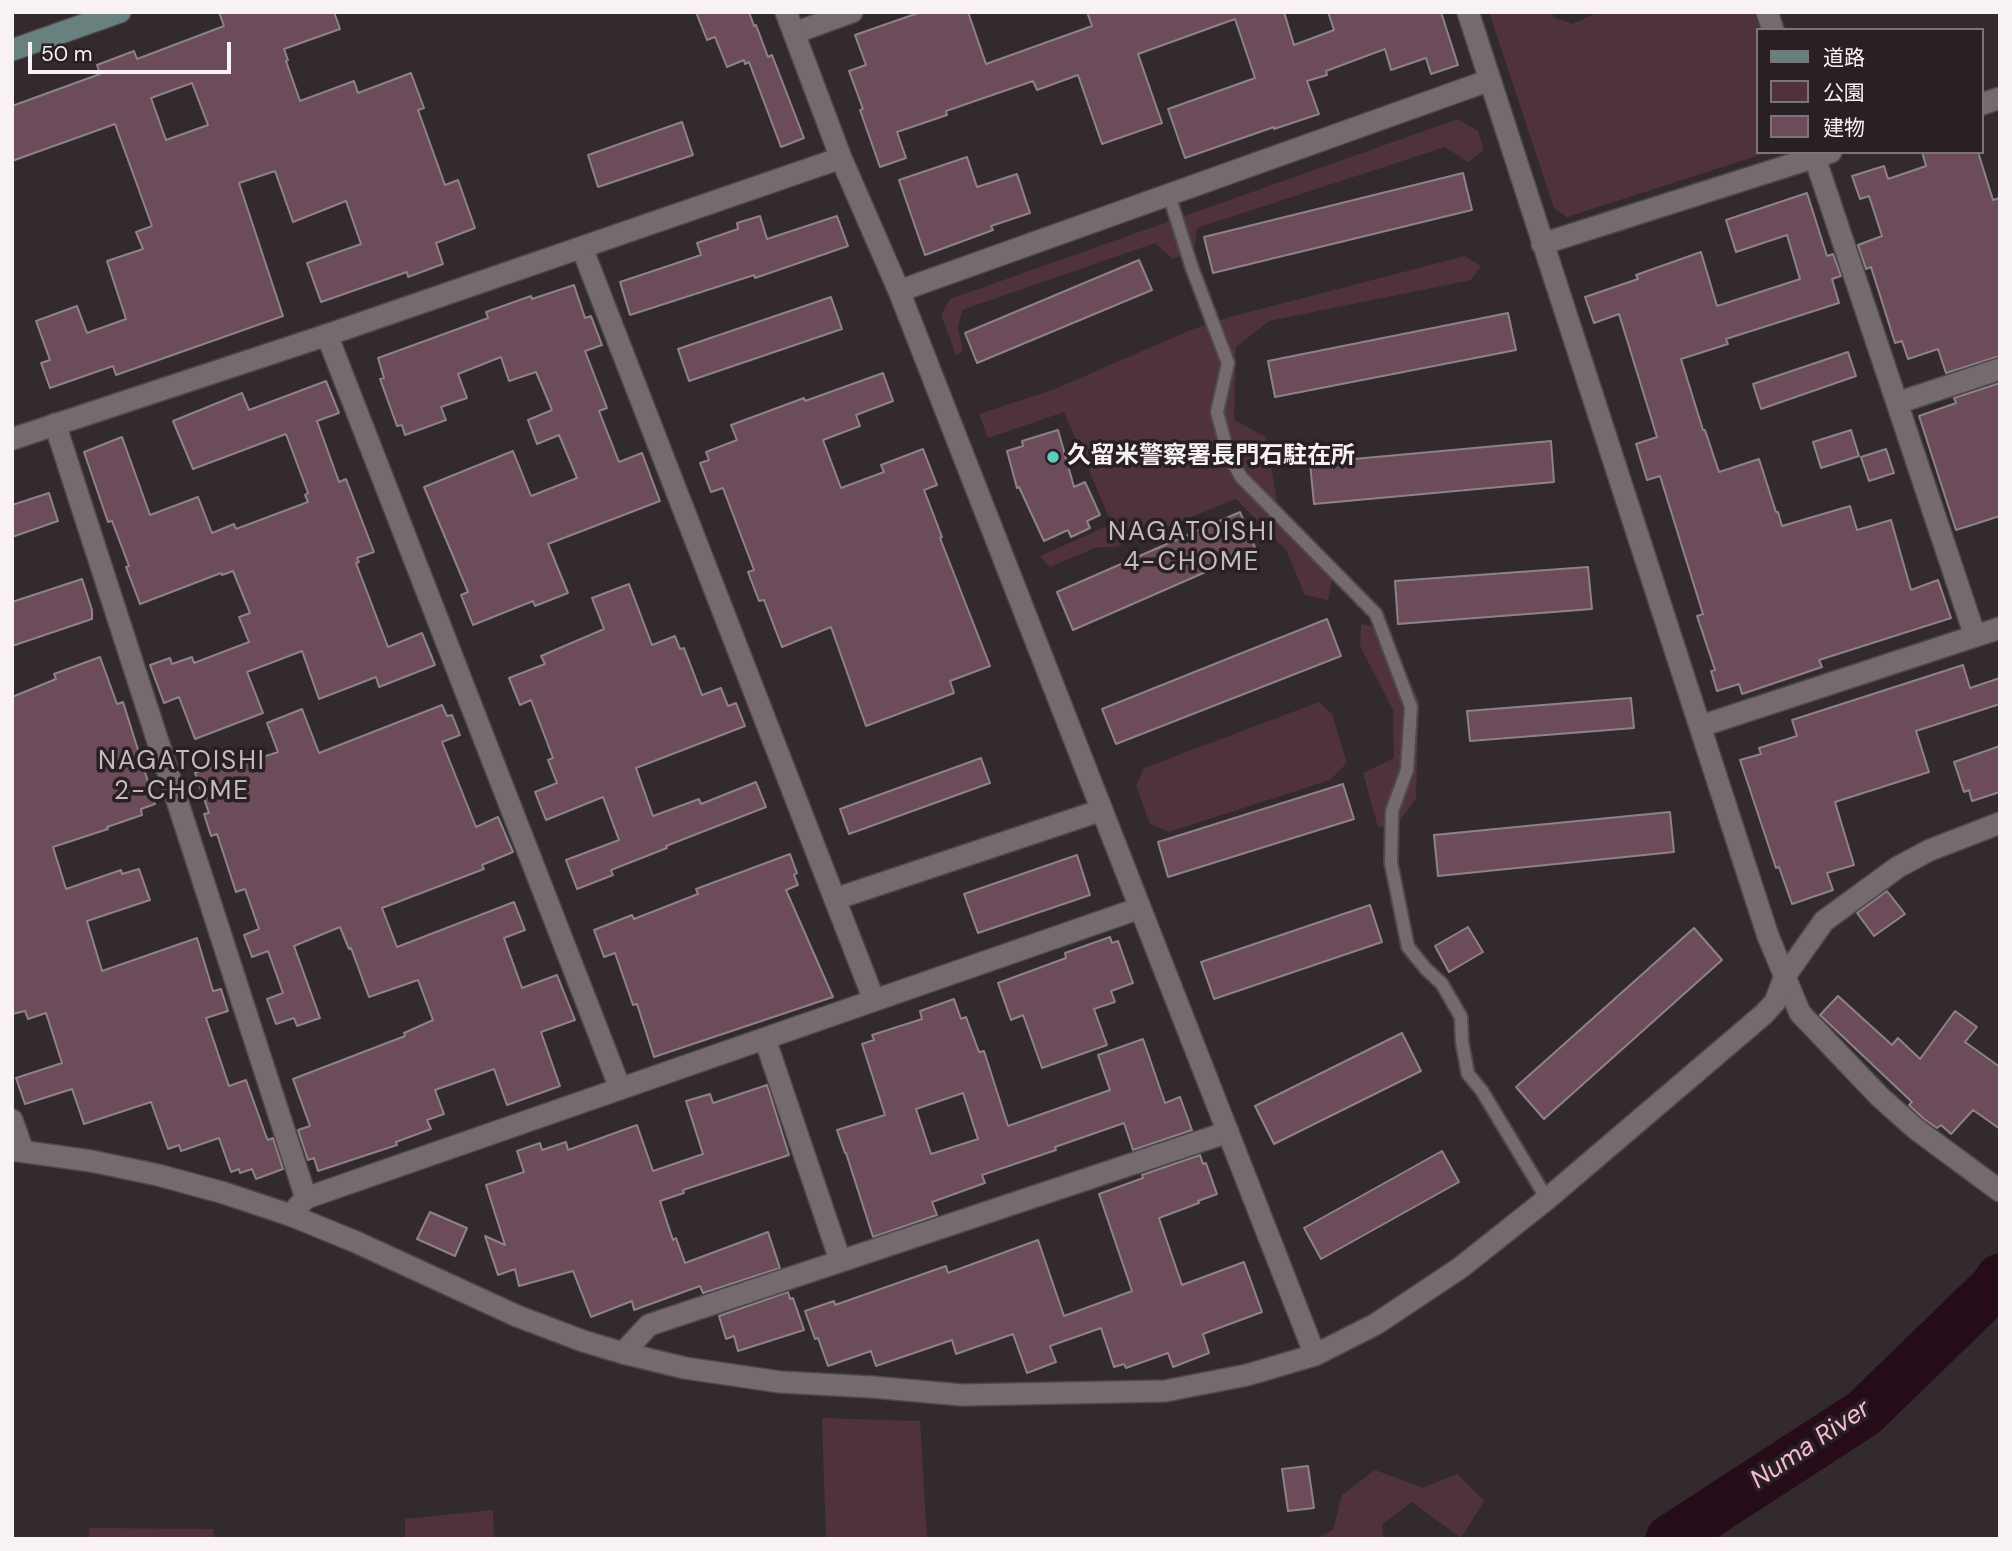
<!DOCTYPE html>
<html>
<head>
<meta charset="utf-8">
<style>
	body { margin:0 }
	#map { position:relative; width:2012px; height:1551px; overflow:hidden; background:#332a2d; font-family:"DM Sans","Noto Sans JP",sans-serif }
	canvas { display:block }
	.frame { position:absolute; inset:0; border:14px solid #f8f2f4; pointer-events:none }
	.legend { position:absolute; left:1756px; top:28px; width:228px; height:126px; box-sizing:border-box; background:#292024; border:2px solid #7c7477; margin:0; padding:9px 12px; list-style:none; font-size:21px; color:#f8f2f4 }
	.legend li { display:flex; align-items:center; gap:14px; height:35px }
	.legend b { width:35px; border:2px solid #7c7477 }
	.scale { position:absolute; left:28px; top:42px; width:203px; height:32px; box-sizing:border-box; border:4px solid #f8f2f4; border-top:0; padding-left:9px; font-size:21px; line-height:24px; white-space:nowrap; color:#f8f2f4; -webkit-text-stroke:5px #292024; paint-order:stroke }
</style>
</head>
<body>
<div id="map">
<canvas width="2012" height="1551"></canvas>
<div class="frame"></div>
<ul class="legend">
<li><b style="height:9px;background:#68807e"></b>道路</li>
<li><b style="height:19px;background:#4f323e"></b>公園</li>
<li><b style="height:19px;background:#6c4c5a"></b>建物</li>
</ul>
<div class="scale">50 m</div>
</div>
<script>
const ctx = document.querySelector('canvas').getContext('2d');
ctx.lineJoin = 'round';
function fill(path, color) { ctx.fillStyle = color; ctx.fill(path, 'evenodd'); }
function stroke(path, color, width, dash) { ctx.strokeStyle = color; ctx.lineWidth = width; ctx.lineCap = dash ? 'butt' : 'round'; ctx.setLineDash(dash || []); ctx.stroke(path); }
function write(font, color, halo, rows, align = 'center') {
  ctx.font = font + ' "DM Sans","Noto Sans JP",sans-serif'; ctx.lineWidth = 7; ctx.setLineDash([]); ctx.textBaseline = 'middle'; ctx.strokeStyle = halo; ctx.fillStyle = color; for (const [text, x, y, turn = 0] of rows) {
    ctx.save(); ctx.translate(x, y); ctx.rotate((+turn || 0) * Math.PI / 180); ctx.textAlign = isNaN(turn) ? turn : align; if (halo) ctx.strokeText(text, 0, 0); ctx.fillText(text, 0, 0); ctx.restore();
  }
}
fill(new Path2D(`
	M 1489,12 L 1551,12 L 1555,18 L 1573,24 L 1598,12 L 1754,12 L 1760,30 L 1758,152 L 1769,152 L 1567,217 L 1554,208 Z
	M 1458,119 L 1478,131 L 1484,150 L 1468,162 L 1445,147 L 1197,228 L 1194,250 L 1173,259 L 1155,243 L 962,310 L 958,329 L 963,351 L 956,355 L 941,315 L 950,299 Z
	M 1465,256 L 1481,266 L 1471,280 L 1269,321 L 1236,347 L 1234,420 L 1266,437 L 1282,529 L 1332,579 L 1328,600 L 1305,595 L 1286,550 L 1236,499 L 1116,547 L 1097,547 L 1050,567 L 1040,556 L 1112,524 L 1064,412 L 988,438 L 979,414 L 1055,389 L 1188,331 L 1226,318 Z
	M 1361,624 L 1383,628 L 1419,700 L 1416,798 L 1397,825 L 1378,827 L 1363,773 L 1394,758 L 1393,710 L 1360,646 Z
	M 1319,702 L 1332,714 L 1347,763 L 1330,780 L 1169,832 L 1150,824 L 1136,786 L 1144,768 Z
	M 822,1418 L 920,1421 L 927,1539 L 826,1539 Z
	M 1375,1470 L 1423,1488 L 1457,1474 L 1484,1501 L 1461,1538 L 1412,1502 L 1382,1524 L 1384,1539 L 1315,1539 L 1333,1530 L 1342,1495 Z
	M 493,1510 L 494,1539 L 405,1539 L 405,1519 Z
	M 89,1528 L 213,1529 L 214,1539 L 90,1539 Z`), '#4f323e');
stroke(new Path2D(`
	M 1670,1539 L 1864,1413 L 1994,1287 L 2000,1278`), '#260c18', 49);
const building = new Path2D(`
	M 219,12 L 334,12 L 340,29 L 284,49 L 288,60 L 286,61 L 300,101 L 354,81 L 358,93 L 411,73 L 424,108 L 418,110 L 445,185 L 458,180 L 475,228 L 436,243 L 443,264 L 408,277 L 407,272 L 321,302 L 307,263 L 361,244 L 346,201 L 293,222 L 275,171 L 239,183 L 283,316 L 116,375 L 113,366 L 50,388 L 41,363 L 50,360 L 36,321 L 77,306 L 87,333 L 126,319 L 107,261 L 143,249 L 136,232 L 152,226 L 115,124 L 12,161 L 12,106 L 100,74 L 97,65 L 134,51 L 137,59 L 224,26 ZM 192,83 L 208,125 L 166,140 L 151,98 Z
	M 696,12 L 749,12 L 754,26 L 756,25 L 768,57 L 772,55 L 804,138 L 781,147 L 749,62 L 745,64 L 744,60 L 727,67 L 715,37 L 707,40 Z
	M 921,12 L 968,12 L 986,64 L 1092,26 L 1087,12 L 1284,12 L 1294,45 L 1334,30 L 1328,12 L 1441,12 L 1458,65 L 1431,74 L 1426,58 L 1391,70 L 1385,49 L 1326,71 L 1327,75 L 1307,81 L 1319,114 L 1274,129 L 1274,127 L 1185,158 L 1168,109 L 1255,78 L 1235,19 L 1138,54 L 1162,123 L 1102,144 L 1078,75 L 1037,90 L 1033,81 L 946,111 L 947,115 L 897,132 L 906,158 L 880,167 L 860,110 L 863,109 L 849,71 L 866,65 L 855,35 Z
	M 682,122 L 693,155 L 598,187 L 588,155 Z
	M 1922,152 L 1978,152 L 1993,200 L 2000,198 L 2000,356 L 1946,373 L 1938,349 L 1908,359 L 1902,341 L 1895,343 L 1871,267 L 1866,269 L 1858,245 L 1882,236 L 1869,196 L 1860,199 L 1852,176 L 1884,166 L 1888,179 L 1926,166 Z
	M 967,157 L 977,187 L 1017,174 L 1030,213 L 991,226 L 993,230 L 925,255 L 899,180 Z
	M 1463,173 L 1472,210 L 1213,273 L 1204,237 Z
	M 1807,193 L 1827,256 L 1833,254 L 1841,276 L 1832,279 L 1839,303 L 1726,339 L 1728,344 L 1681,359 L 1703,430 L 1705,430 L 1719,472 L 1759,459 L 1776,512 L 1778,512 L 1782,526 L 1850,506 L 1857,530 L 1891,520 L 1911,590 L 1938,580 L 1951,618 L 1819,660 L 1822,667 L 1742,694 L 1739,684 L 1717,691 L 1711,671 L 1715,670 L 1697,616 L 1703,614 L 1660,476 L 1647,480 L 1636,444 L 1657,437 L 1619,314 L 1594,323 L 1585,297 L 1638,279 L 1636,275 L 1701,252 L 1717,306 L 1800,279 L 1787,235 L 1736,252 L 1726,220 Z
	M 760,216 L 767,239 L 837,216 L 848,246 L 755,278 L 754,275 L 630,315 L 620,282 L 701,255 L 697,243 L 738,229 L 737,223 Z
	M 1139,260 L 1152,290 L 977,363 L 965,333 Z
	M 574,285 L 585,318 L 591,316 L 602,345 L 585,351 L 607,408 L 599,411 L 619,462 L 642,453 L 660,501 L 548,544 L 568,593 L 535,606 L 533,601 L 473,625 L 461,595 L 468,592 L 424,487 L 513,451 L 531,496 L 577,478 L 559,435 L 537,444 L 528,420 L 552,410 L 536,372 L 509,381 L 501,357 L 458,374 L 467,398 L 441,407 L 446,420 L 405,435 L 402,425 L 397,426 L 380,379 L 384,378 L 378,358 L 488,318 L 486,312 L 531,296 L 532,299 Z
	M 831,297 L 842,329 L 689,381 L 678,349 Z
	M 1508,313 L 1516,350 L 1275,397 L 1268,361 Z
	M 1848,352 L 1856,376 L 1761,409 L 1753,384 Z
	M 883,373 L 893,401 L 856,415 L 860,426 L 823,440 L 841,488 L 884,472 L 881,465 L 923,449 L 937,485 L 924,490 L 942,537 L 940,538 L 990,666 L 950,681 L 954,693 L 866,726 L 831,627 L 782,647 L 764,600 L 759,601 L 748,572 L 754,570 L 723,488 L 711,492 L 700,463 L 709,460 L 706,452 L 737,440 L 731,425 L 804,398 L 805,401 Z
	M 326,381 L 339,413 L 317,421 L 339,482 L 346,479 L 374,552 L 357,558 L 359,562 L 356,563 L 388,647 L 422,633 L 435,665 L 379,687 L 376,677 L 319,699 L 302,651 L 247,672 L 263,713 L 195,739 L 179,697 L 164,703 L 150,665 L 170,658 L 172,664 L 192,657 L 194,663 L 249,642 L 239,617 L 250,613 L 233,571 L 222,575 L 221,573 L 140,604 L 126,567 L 129,566 L 112,521 L 108,522 L 84,452 L 122,437 L 150,515 L 198,497 L 212,533 L 234,524 L 236,529 L 308,502 L 305,495 L 308,493 L 286,434 L 193,469 L 173,421 L 242,393 L 249,410 Z
	M 2000,383 L 2000,516 L 1956,530 L 1919,416 L 1956,403 L 1954,398 Z
	M 1058,430 L 1074,487 L 1085,482 L 1100,515 L 1087,521 L 1090,528 L 1071,537 L 1068,530 L 1044,541 L 1019,487 L 1017,488 L 1007,451 L 1023,446 L 1022,441 Z
	M 1851,430 L 1859,456 L 1821,468 L 1813,442 Z
	M 1551,441 L 1554,482 L 1314,504 L 1310,463 Z
	M 1886,449 L 1894,473 L 1869,481 L 1861,457 Z
	M 49,493 L 58,521 L 12,537 L 12,505 Z
	M 1240,512 L 1256,550 L 1073,630 L 1057,592 Z
	M 1588,567 L 1592,609 L 1398,624 L 1395,581 Z
	M 82,579 L 92,610 L 92,619 L 12,646 L 12,602 Z
	M 629,584 L 652,645 L 675,636 L 680,649 L 684,648 L 702,695 L 721,688 L 728,706 L 736,703 L 745,726 L 636,768 L 653,816 L 699,799 L 701,804 L 756,782 L 766,807 L 666,846 L 667,848 L 611,870 L 613,875 L 577,889 L 566,860 L 619,840 L 603,797 L 546,820 L 535,792 L 557,783 L 548,760 L 553,758 L 531,700 L 520,705 L 509,678 L 545,664 L 541,656 L 604,629 L 592,598 Z
	M 1327,619 L 1341,656 L 1116,744 L 1102,709 Z
	M 100,657 L 117,704 L 123,702 L 155,804 L 141,809 L 142,815 L 107,827 L 108,829 L 53,847 L 66,889 L 121,870 L 122,874 L 139,869 L 150,900 L 87,921 L 102,971 L 197,938 L 213,991 L 221,989 L 228,1011 L 206,1018 L 229,1086 L 246,1080 L 266,1136 L 268,1140 L 273,1138 L 283,1169 L 256,1179 L 252,1169 L 240,1173 L 239,1169 L 231,1172 L 219,1138 L 181,1151 L 179,1145 L 168,1149 L 151,1102 L 84,1124 L 72,1089 L 25,1104 L 16,1078 L 62,1063 L 46,1013 L 28,1019 L 25,1011 L 12,1014 L 12,697 L 56,679 L 54,674 Z
	M 1963,665 L 1970,688 L 2000,678 L 2000,704 L 1916,731 L 1929,772 L 1835,802 L 1854,865 L 1827,873 L 1833,890 L 1792,904 L 1779,867 L 1776,868 L 1740,760 L 1761,754 L 1759,748 L 1797,736 L 1792,720 Z
	M 1631,698 L 1634,728 L 1470,741 L 1467,711 Z
	M 442,705 L 447,716 L 452,715 L 460,735 L 442,742 L 476,827 L 498,817 L 513,852 L 482,865 L 484,869 L 382,908 L 397,947 L 514,902 L 525,930 L 504,938 L 522,988 L 557,975 L 575,1020 L 541,1032 L 560,1086 L 507,1105 L 494,1069 L 435,1090 L 444,1114 L 427,1120 L 431,1129 L 396,1142 L 397,1145 L 318,1171 L 314,1158 L 308,1160 L 298,1130 L 310,1126 L 293,1079 L 405,1036 L 404,1033 L 433,1020 L 418,980 L 369,997 L 351,948 L 349,949 L 340,927 L 294,946 L 320,1018 L 297,1026 L 294,1018 L 276,1024 L 267,999 L 283,993 L 268,951 L 252,957 L 244,935 L 259,929 L 245,889 L 236,892 L 217,834 L 211,836 L 204,814 L 209,813 L 195,773 L 225,762 L 227,769 L 278,752 L 267,723 L 302,709 L 319,753 Z
	M 2000,746 L 2000,792 L 1972,801 L 1969,790 L 1964,792 L 1954,762 Z
	M 981,758 L 990,783 L 849,834 L 840,809 Z
	M 1343,784 L 1354,819 L 1168,877 L 1158,842 Z
	M 1670,812 L 1674,852 L 1438,876 L 1434,835 Z
	M 790,854 L 797,873 L 794,875 L 798,885 L 786,890 L 833,997 L 654,1057 L 637,1004 L 633,1005 L 615,953 L 604,957 L 594,930 L 632,915 L 634,919 L 698,894 L 696,889 Z
	M 1077,855 L 1090,895 L 978,933 L 964,894 Z
	M 1887,891 L 1905,914 L 1874,936 L 1857,913 Z
	M 1370,905 L 1382,942 L 1214,999 L 1201,962 Z
	M 1468,927 L 1483,952 L 1449,972 L 1435,946 Z
	M 1694,928 L 1722,960 L 1544,1119 L 1516,1087 Z
	M 1110,937 L 1112,943 L 1118,941 L 1133,983 L 1111,991 L 1115,1002 L 1094,1009 L 1107,1045 L 1042,1068 L 1023,1015 L 1011,1020 L 998,983 L 1066,958 L 1065,953 Z
	M 1838,996 L 1892,1045 L 1898,1038 L 1920,1059 L 1955,1011 L 1977,1027 L 1965,1042 L 2000,1067 L 2000,1129 L 1973,1110 L 1951,1134 L 1941,1125 L 1937,1128 L 1924,1119 L 1909,1105 L 1912,1102 L 1820,1015 Z
	M 954,999 L 961,1019 L 966,1017 L 979,1052 L 984,1051 L 1008,1126 L 1110,1090 L 1098,1055 L 1143,1039 L 1165,1103 L 1180,1097 L 1192,1130 L 1133,1150 L 1124,1123 L 1055,1147 L 1056,1150 L 982,1175 L 985,1183 L 932,1202 L 937,1215 L 873,1237 L 846,1153 L 845,1153 L 837,1130 L 885,1115 L 862,1044 L 874,1040 L 872,1035 L 922,1019 L 920,1011 ZM 963,1093 L 978,1139 L 931,1154 L 916,1109 Z
	M 1402,1033 L 1421,1071 L 1274,1144 L 1255,1106 Z
	M 767,1085 L 789,1155 L 683,1190 L 684,1193 L 660,1201 L 673,1240 L 676,1238 L 685,1263 L 768,1232 L 780,1268 L 703,1293 L 700,1286 L 634,1310 L 632,1301 L 591,1317 L 573,1271 L 519,1286 L 515,1269 L 498,1275 L 485,1236 L 505,1245 L 486,1185 L 524,1172 L 517,1151 L 540,1143 L 542,1150 L 566,1142 L 568,1150 L 637,1125 L 653,1171 L 703,1154 L 686,1101 L 710,1094 L 713,1103 Z
	M 1442,1151 L 1459,1182 L 1321,1259 L 1304,1228 Z
	M 1200,1155 L 1203,1164 L 1206,1163 L 1217,1194 L 1198,1201 L 1199,1203 L 1159,1218 L 1182,1285 L 1244,1262 L 1262,1312 L 1203,1334 L 1209,1353 L 1173,1367 L 1168,1353 L 1126,1368 L 1124,1364 L 1114,1367 L 1101,1328 L 1050,1346 L 1056,1362 L 1027,1373 L 1013,1334 L 956,1354 L 952,1340 L 876,1366 L 871,1351 L 828,1366 L 818,1338 L 815,1339 L 805,1311 L 834,1301 L 835,1305 L 946,1266 L 948,1273 L 1038,1240 L 1064,1316 L 1132,1291 L 1099,1194 L 1143,1178 L 1142,1175 Z
	M 430,1212 L 467,1228 L 455,1256 L 417,1239 Z
	M 788,1292 L 790,1299 L 793,1298 L 804,1330 L 738,1351 L 734,1336 L 726,1339 L 719,1316 Z
	M 1308,1466 L 1314,1508 L 1288,1511 L 1282,1469 Z`);
fill(building, '#6c4c5a');
stroke(building, '#8d8387', 2);
const service = new Path2D(`
	M 1169,195 L 1192,268 L 1228,363 L 1217,412 L 1228,453 L 1241,477 L 1376,614 L 1411,707 L 1407,770 L 1392,811 L 1391,863 L 1408,947 L 1426,969 L 1442,984 L 1461,1017 L 1462,1042 L 1468,1074 L 1482,1091 L 1547,1199`);
const minor = new Path2D(`
	M 1468,12 L 1768,936 L 1800,1013 L 1880,1097 L 1916,1129 L 2000,1191
	M 1767,12 L 1773,30
	M 794,33 L 852,12
	M 1982,104 L 2000,98
	M 1813,152 L 1975,636
	M 1542,244 L 1831,152
	M 582,248 L 874,1000
	M 327,335 L 620,1088
	M 1897,403 L 2000,369
	M 55,424 L 306,1198
	M 1701,726 L 2000,628
	M 835,899 L 1102,810
	M 1785,976 L 1824,921 L 1898,867 L 1930,850 L 2000,823
	M 765,1039 L 840,1260
	M 290,1215 L 306,1198 L 1140,908
	M 623,1353 L 649,1325 L 1228,1132`);
const tertiary = new Path2D(`
	M 786,12 L 841,158 L 899,291 L 1315,1355
	M 899,291 L 1490,80
	M 12,439 L 327,335 L 841,158
	M 12,1120 L 23,1151
	M 12,1150 L 91,1161 L 158,1175 L 224,1193 L 290,1215 L 356,1242 L 517,1316 L 583,1341 L 623,1353 L 685,1368 L 780,1382 L 872,1387 L 962,1395 L 1165,1391 L 1247,1375 L 1315,1355 L 1376,1324 L 1460,1268 L 1547,1199 L 1764,1014 L 1775,1002 L 1785,976`);
const secondary = new Path2D(`
	M 12,50 L 120,12`);
stroke(service, '#4f494b', 16);
stroke(minor, '#4f494b', 24);
stroke(tertiary, '#4f494b', 24);
stroke(secondary, '#4f494b', 24);
stroke(service, '#756b6e', 12);
stroke(minor, '#756b6e', 21);
stroke(tertiary, '#756b6e', 21);
stroke(secondary, '#68807e', 21);
for (const [x, y, r, color] of [
	[1053,457,7,"#59cebf"]
]) { const dot = new Path2D(); dot.arc(x, y, r, 0, 2 * Math.PI); ctx.fillStyle = color; ctx.fill(dot); stroke(dot, '#292024', 2.5); }
write('bold 24px', '#f8f2f4', '#292024', [
	["久留米警察署長門石駐在所",1067,457]
], 'left');
ctx.letterSpacing = '2px';
write('26px', '#c6bbbf', '#292024', [
	["NAGATOISHI",1192,533],
	["4-CHOME",1192,563],
	["NAGATOISHI",182,762],
	["2-CHOME",182,792]
]);
ctx.letterSpacing = '0px';
write('italic 26px', '#f7b9d3', '#292024', [
	["Numa River",1811,1445,-34]
]);
</script>
</body>
</html>
